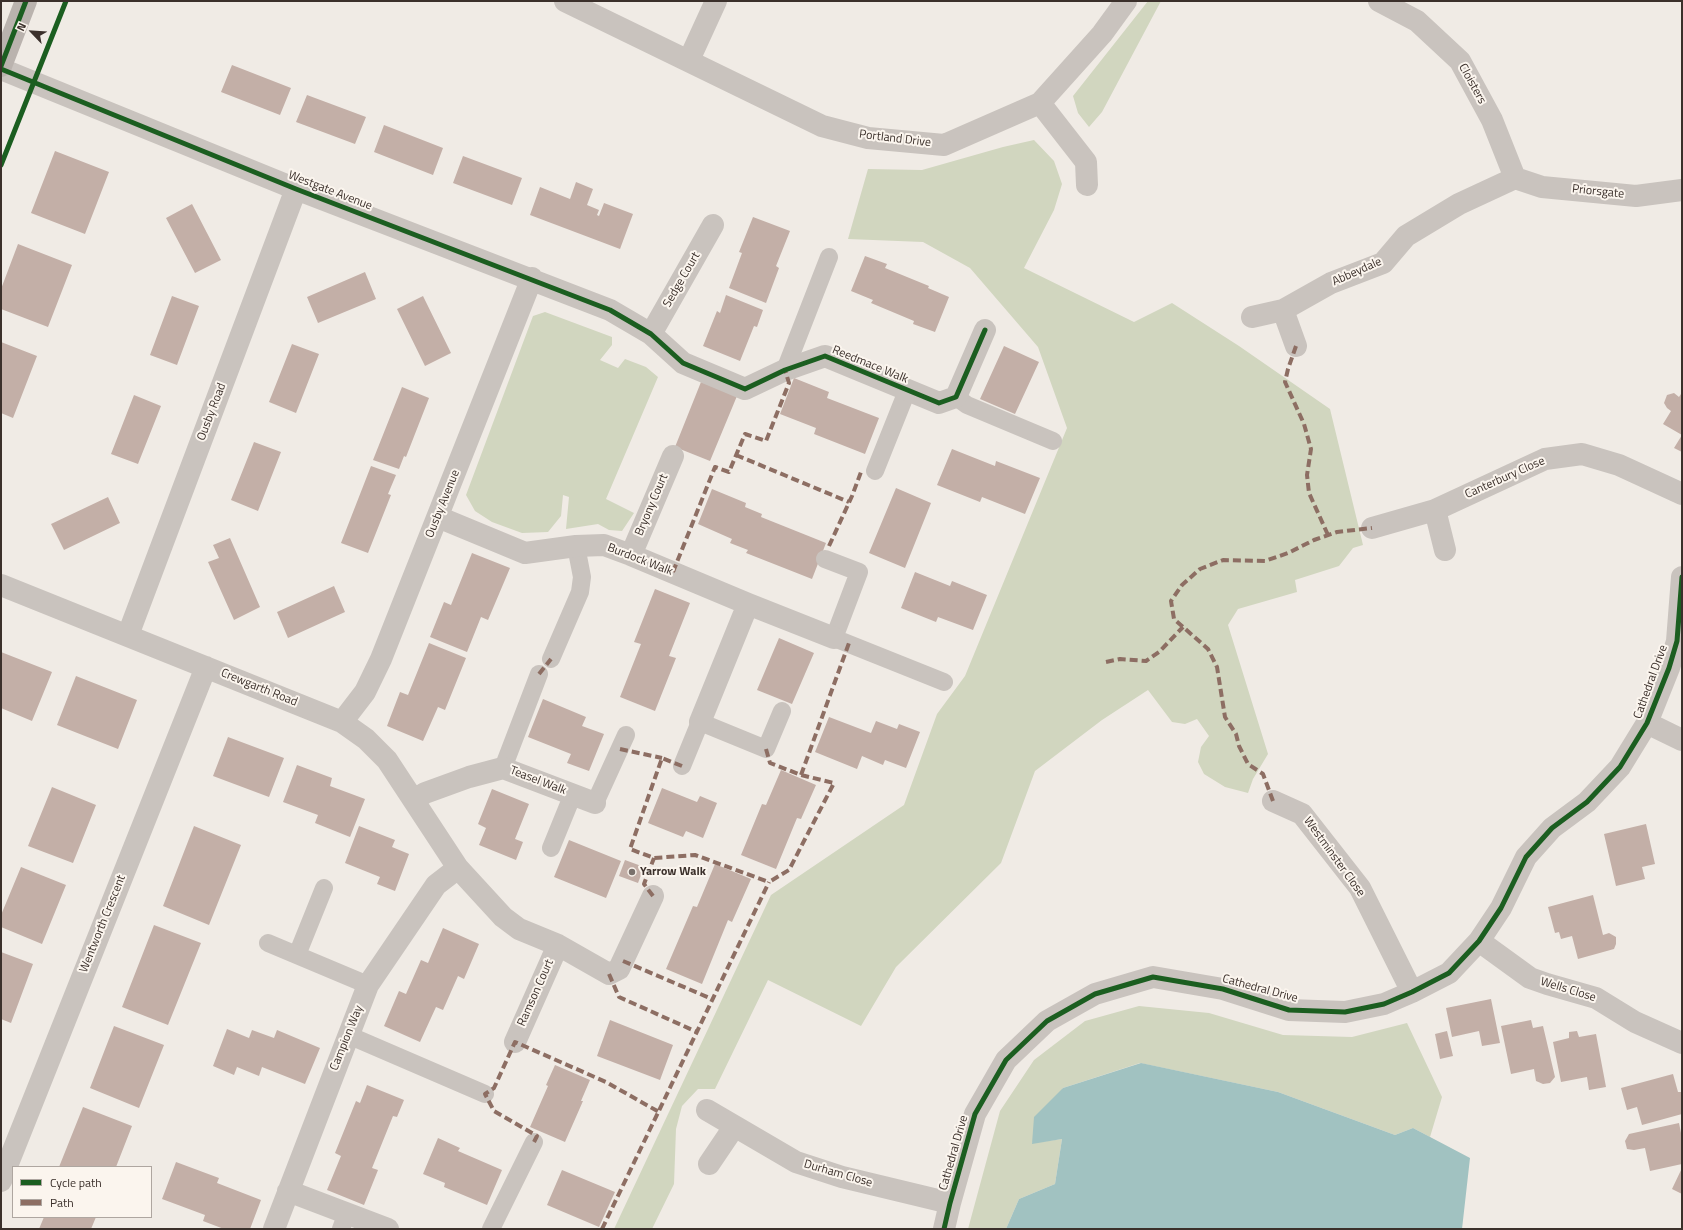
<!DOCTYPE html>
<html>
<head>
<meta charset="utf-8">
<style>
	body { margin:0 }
	#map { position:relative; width:1683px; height:1230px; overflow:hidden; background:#f0ebe5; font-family:"Titillium Web",sans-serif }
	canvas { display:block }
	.frame { position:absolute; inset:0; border:2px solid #3b302b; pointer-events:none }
	.legend { position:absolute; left:12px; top:1166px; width:140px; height:52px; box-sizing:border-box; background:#fbf5ee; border:1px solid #aea6a0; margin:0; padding:5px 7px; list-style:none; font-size:12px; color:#3b302b }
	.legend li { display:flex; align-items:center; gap:8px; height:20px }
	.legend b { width:20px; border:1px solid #aea6a0 }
	.north { position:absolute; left:12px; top:12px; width:40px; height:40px; -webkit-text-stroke:3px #fbf5ee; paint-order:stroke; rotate:295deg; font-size:11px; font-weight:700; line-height:16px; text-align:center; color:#3b302b }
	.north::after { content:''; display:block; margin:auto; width:14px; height:18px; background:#3b302b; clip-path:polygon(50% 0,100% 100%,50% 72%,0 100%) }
</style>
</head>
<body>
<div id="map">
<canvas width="1683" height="1230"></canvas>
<div class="frame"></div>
<ul class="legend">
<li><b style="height:5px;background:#1b5e20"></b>Cycle path</li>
<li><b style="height:5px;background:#8d6e63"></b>Path</li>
</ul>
<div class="north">N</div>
</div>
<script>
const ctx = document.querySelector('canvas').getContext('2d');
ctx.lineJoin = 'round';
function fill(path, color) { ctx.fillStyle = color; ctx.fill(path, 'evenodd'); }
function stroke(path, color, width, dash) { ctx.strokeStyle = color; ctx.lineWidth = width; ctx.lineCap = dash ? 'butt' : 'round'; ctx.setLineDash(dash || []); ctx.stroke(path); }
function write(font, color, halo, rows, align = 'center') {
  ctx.font = font + ' "Titillium Web",sans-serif'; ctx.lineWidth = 4; ctx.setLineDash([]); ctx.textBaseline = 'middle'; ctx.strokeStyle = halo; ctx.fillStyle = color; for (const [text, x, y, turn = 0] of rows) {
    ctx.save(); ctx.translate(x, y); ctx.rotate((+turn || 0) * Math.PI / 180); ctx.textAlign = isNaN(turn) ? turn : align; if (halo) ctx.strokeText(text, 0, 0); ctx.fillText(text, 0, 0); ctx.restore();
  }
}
fill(new Path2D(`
	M 1148,1 L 1161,1 L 1102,112 L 1089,127 L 1078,113 L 1073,96 Z
	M 1034,140 L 1054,161 L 1062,184 L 1054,210 L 1024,268 L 1134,322 L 1172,303 L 1239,346 L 1330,409 L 1363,545 L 1353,548 L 1339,566 L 1295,580 L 1297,592 L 1238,609 L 1228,625 L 1268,754 L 1253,779 L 1248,793 L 1225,787 L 1204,774 L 1198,762 L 1201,747 L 1209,736 L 1197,719 L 1185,724 L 1172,722 L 1148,690 L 1102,720 L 1035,771 L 1001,863 L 896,967 L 861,1026 L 768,980 L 715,1089 L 698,1089 L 682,1106 L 676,1129 L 674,1184 L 652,1229 L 614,1229 L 771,895 L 904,805 L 937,714 L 965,676 L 1067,428 L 1038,347 L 970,268 L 923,242 L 848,239 L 868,169 L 922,170 L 1003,147 Z
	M 545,312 L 612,337 L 612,345 L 600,360 L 618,368 L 625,359 L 646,367 L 658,377 L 606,499 L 634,513 L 622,531 L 609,530 L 598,524 L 566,529 L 569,497 L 563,495 L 561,516 L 548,532 L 522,533 L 492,522 L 475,511 L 466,495 L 533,316 Z
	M 1139,1006 L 1209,1013 L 1283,1035 L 1352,1037 L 1407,1023 L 1442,1097 L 1430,1137 L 1413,1128 L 1395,1135 L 1278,1092 L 1140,1063 L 1063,1088 L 1032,1143 L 1062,1139 L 1055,1184 L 1019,1199 L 1006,1229 L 968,1229 L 1000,1111 L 1034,1060 L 1085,1021 Z`), '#d1d6bf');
fill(new Path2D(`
	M 1141,1063 L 1278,1092 L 1395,1135 L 1413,1128 L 1470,1158 L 1462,1229 L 1006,1229 L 1019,1199 L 1055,1184 L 1062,1139 L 1032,1144 L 1034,1117 L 1063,1088 Z`), '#a1c2c1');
fill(new Path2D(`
	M 232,65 L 291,88 L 280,115 L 221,92 Z
	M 307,95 L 366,117 L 355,144 L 296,122 Z
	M 384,125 L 443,148 L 433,175 L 374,152 Z
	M 55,151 L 109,172 L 85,234 L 31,213 Z
	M 463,156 L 522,178 L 512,205 L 453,183 Z
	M 576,182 L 593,189 L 587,205 L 599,210 L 597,215 L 599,216 L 604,203 L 633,214 L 620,249 L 530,215 L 540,187 L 570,199 Z
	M 192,204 L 221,260 L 195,273 L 166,218 Z
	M 753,217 L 790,231 L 776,266 L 779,268 L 766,303 L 729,288 L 742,253 L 739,252 Z
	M 18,244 L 72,265 L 48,327 L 1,309 L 1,289 Z
	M 865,256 L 887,264 L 885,268 L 929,286 L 928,288 L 949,297 L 935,332 L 913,324 L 914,321 L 871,303 L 873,300 L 851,291 Z
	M 365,272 L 376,299 L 318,323 L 307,297 Z
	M 726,295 L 763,310 L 757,327 L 754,326 L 740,361 L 703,346 L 717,311 L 720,313 Z
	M 172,296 L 199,306 L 177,365 L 150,355 Z
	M 423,296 L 451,353 L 425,366 L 397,309 Z
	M 1,342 L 37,356 L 13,418 L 1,413 Z
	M 292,344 L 319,354 L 296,413 L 269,402 Z
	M 1004,346 L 1039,362 L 1015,414 L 980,399 Z
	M 794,378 L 829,392 L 827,398 L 879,418 L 865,454 L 814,434 L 816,428 L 780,414 Z
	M 701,382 L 737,396 L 710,461 L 675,447 Z
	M 402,387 L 429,398 L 406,457 L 404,456 L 399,469 L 373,460 Z
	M 1674,393 L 1679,397 L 1681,394 L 1682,395 L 1682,452 L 1674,448 L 1682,435 L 1663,424 L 1671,411 L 1667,408 L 1664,403 L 1667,395 Z
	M 134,395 L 161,406 L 138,464 L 111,454 Z
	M 254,442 L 281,452 L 258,511 L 231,500 Z
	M 952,449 L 995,466 L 996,461 L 1040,478 L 1025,514 L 982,497 L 980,502 L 937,485 Z
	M 371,466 L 396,475 L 388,494 L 391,495 L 368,553 L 341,543 Z
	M 896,488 L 931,503 L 905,568 L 869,553 Z
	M 712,489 L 746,503 L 745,507 L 762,514 L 761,517 L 826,543 L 812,579 L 746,553 L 748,550 L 730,543 L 732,539 L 698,524 Z
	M 108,497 L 120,523 L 64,550 L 51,524 Z
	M 230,538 L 260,607 L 234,620 L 208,562 L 219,558 L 213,545 Z
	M 472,553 L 510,568 L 488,620 L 481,617 L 467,652 L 430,637 L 444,602 L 451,605 Z
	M 915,572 L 950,586 L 952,581 L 987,595 L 973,630 L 938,617 L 936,622 L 901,608 Z
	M 334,586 L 345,612 L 288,638 L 277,612 Z
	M 655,589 L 690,603 L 669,656 L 676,658 L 655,711 L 620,697 L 641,644 L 634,642 Z
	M 779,638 L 814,653 L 792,704 L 757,690 Z
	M 429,643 L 466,658 L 445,710 L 438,707 L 423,741 L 387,726 L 400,692 L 408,695 Z
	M 1,652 L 52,672 L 32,721 L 1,708 Z
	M 76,676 L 137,700 L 118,749 L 57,725 Z
	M 543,699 L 586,717 L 582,726 L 604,734 L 589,771 L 567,763 L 571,754 L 528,737 Z
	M 829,717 L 871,733 L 876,721 L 897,729 L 899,724 L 920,732 L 906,768 L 885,760 L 883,765 L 862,756 L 857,769 L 815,752 Z
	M 228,737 L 284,758 L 269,797 L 213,776 Z
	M 297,765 L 332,778 L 330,786 L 365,799 L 350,837 L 315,823 L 318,815 L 283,802 Z
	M 781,770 L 816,785 L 801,819 L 797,818 L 776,869 L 741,855 L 762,804 L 766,805 Z
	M 52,787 L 96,805 L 73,863 L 28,846 Z
	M 662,788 L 697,802 L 700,796 L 717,803 L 703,838 L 686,831 L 683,837 L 648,823 Z
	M 492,789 L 529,804 L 515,839 L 523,842 L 516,860 L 479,845 L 486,828 L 478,824 Z
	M 1646,824 L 1655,864 L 1642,867 L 1645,879 L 1616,886 L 1604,834 Z
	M 194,826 L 241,845 L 209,925 L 163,906 Z
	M 359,826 L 395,840 L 392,847 L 409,854 L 395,891 L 377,884 L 380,877 L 345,863 Z
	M 569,840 L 621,861 L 606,898 L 554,877 Z
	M 625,860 L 644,867 L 638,883 L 619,876 Z
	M 715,864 L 751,879 L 732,922 L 728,920 L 702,984 L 666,969 L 693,906 L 697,907 Z
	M 21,867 L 66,885 L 42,944 L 1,927 L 1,915 Z
	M 1593,895 L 1603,935 L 1609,933 L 1616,937 L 1616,944 L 1614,949 L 1578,959 L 1572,936 L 1561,939 L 1559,932 L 1555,933 L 1548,907 Z
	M 154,925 L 201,943 L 168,1025 L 122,1007 Z
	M 443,928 L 479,944 L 464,979 L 458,976 L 443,1010 L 436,1007 L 420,1042 L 384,1026 L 399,991 L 406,994 L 421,960 L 428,963 Z
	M 1,952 L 33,964 L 11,1023 L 1,1019 Z
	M 1491,999 L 1500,1043 L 1482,1046 L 1479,1031 L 1452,1037 L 1446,1008 Z
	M 610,1020 L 673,1045 L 660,1080 L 597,1056 Z
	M 1531,1020 L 1533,1028 L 1543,1026 L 1555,1077 L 1550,1083 L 1543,1084 L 1536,1081 L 1534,1069 L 1511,1074 L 1501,1026 Z
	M 114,1026 L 164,1045 L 139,1108 L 90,1088 Z
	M 227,1029 L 249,1038 L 252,1030 L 274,1038 L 277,1030 L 320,1048 L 305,1084 L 262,1067 L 259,1076 L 237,1067 L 234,1075 L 213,1066 Z
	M 1447,1031 L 1453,1056 L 1440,1059 L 1435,1034 Z
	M 1577,1031 L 1579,1037 L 1596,1034 L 1606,1087 L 1589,1090 L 1587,1077 L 1561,1082 L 1553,1042 L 1569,1038 L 1569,1032 Z
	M 555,1065 L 590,1080 L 581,1101 L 583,1101 L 565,1142 L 530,1127 L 548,1086 L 546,1085 Z
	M 1673,1074 L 1678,1092 L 1682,1092 L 1682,1114 L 1642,1125 L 1637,1107 L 1627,1110 L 1621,1088 Z
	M 367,1085 L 404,1100 L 397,1117 L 393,1116 L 372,1168 L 378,1170 L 364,1205 L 327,1190 L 341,1156 L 335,1153 L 356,1101 L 360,1103 Z
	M 83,1107 L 132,1126 L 116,1167 L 59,1167 Z
	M 1679,1123 L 1682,1138 L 1682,1164 L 1650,1171 L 1645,1148 L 1634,1150 L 1627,1149 L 1625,1141 L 1629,1134 Z
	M 438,1138 L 460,1148 L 458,1151 L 502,1170 L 487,1205 L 444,1187 L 445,1183 L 423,1174 Z
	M 176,1162 L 219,1178 L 217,1183 L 261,1200 L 250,1229 L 224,1229 L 203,1221 L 205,1215 L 162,1199 Z
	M 1682,1168 L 1682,1194 L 1672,1189 Z
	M 562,1170 L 615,1192 L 599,1227 L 547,1205 Z
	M 44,1217 L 96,1217 L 91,1229 L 39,1229 Z`), '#c3afa7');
stroke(new Path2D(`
	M 785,370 L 829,257
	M 956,397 L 967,405 L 1053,441
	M 875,471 L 907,391
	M 825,559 L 859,572 L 834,638 L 944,682
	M 551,659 L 580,592 L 582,577 L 576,546
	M 682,766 L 700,722 L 766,749 L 782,711
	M 503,768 L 539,674
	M 595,803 L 626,735
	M 551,848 L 573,794
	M 268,943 L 368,985
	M 297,955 L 324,888
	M 348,1035 L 485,1094
	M 341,1229 L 347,1213
	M 491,1229 L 534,1142`), '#c9c3be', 18);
stroke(new Path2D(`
	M 565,1 L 822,126 L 868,138 L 944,145 L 1040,103 L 1102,34 L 1126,1
	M 1379,1 L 1417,21 L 1460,61 L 1492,120 L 1515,178
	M 689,60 L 716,1
	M 1,69 L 296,189 L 610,310 L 651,334 L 683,363 L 745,389 L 785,370 L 825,356 L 939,403 L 956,397 L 985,330
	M 1040,103 L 1086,162 L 1087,185
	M 1515,178 L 1542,187 L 1636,196 L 1682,190
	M 1283,310 L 1296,346
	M 1252,317 L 1283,310 L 1331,283 L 1383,263 L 1406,236 L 1459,204 L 1515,178
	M 651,334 L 713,225
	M 1435,510 L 1445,550
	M 438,517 L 525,553 L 576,546 L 604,545 L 631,555 L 748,604 L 834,638
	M 1372,528 L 1435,510 L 1545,459 L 1582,454 L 1619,465 L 1682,494
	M 631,555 L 673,456
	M 1,585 L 342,722 L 366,739 L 387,760 L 458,868 L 503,917 L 519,929 L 558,945 L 609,974 L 619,969 L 653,896
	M 128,635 L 296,189
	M 342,722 L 365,692 L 381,659 L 532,278
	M 700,722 L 748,604
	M 1647,723 L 1682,740
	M 414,800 L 425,793 L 469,777 L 503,768 L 595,803
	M 1273,801 L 1302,814 L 1360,888 L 1412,992
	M 1479,941 L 1530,978 L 1547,984 L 1596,998 L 1635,1022 L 1682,1043
	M 515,1042 L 558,945
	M 707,1110 L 796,1162 L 842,1177 L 950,1203
	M 709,1164 L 734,1127
	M 1,1181 L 206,667
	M 288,1191 L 388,1229
	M 274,1229 L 368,985 L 436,885 L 458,868
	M 944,1229 L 950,1203 L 975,1114 L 1006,1060 L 1047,1021 L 1095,994 L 1153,977 L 1223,989 L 1289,1010 L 1345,1012 L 1384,1004 L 1412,992 L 1449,973 L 1479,941 L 1501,908 L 1526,857 L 1552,828 L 1587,802 L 1620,767 L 1647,723 L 1669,668 L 1677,641 L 1682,577`), '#c9c3be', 22);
stroke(new Path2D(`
	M 1,66 L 26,1`), '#bab3ae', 22);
stroke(new Path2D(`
	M 1296,346 L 1288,369 L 1285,382 L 1304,424 L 1311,449 L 1307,475 L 1309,493 L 1328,535
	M 736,455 L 849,502
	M 829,546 L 852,496 L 861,472
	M 673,572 L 715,467 L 729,472 L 745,434 L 766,441 L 789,383 L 785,370
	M 1106,662 L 1120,659 L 1146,661 L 1159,652 L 1183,627
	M 539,674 L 551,659
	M 620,749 L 662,758
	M 766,749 L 770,763 L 801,775 L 834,783 L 789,870 L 769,882
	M 682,766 L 662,758 L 630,849 L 654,858 L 695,855 L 769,882
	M 801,775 L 849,643
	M 1273,801 L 1263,774 L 1248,764 L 1239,746 L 1236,734 L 1225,717 L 1217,667 L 1208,649 L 1174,619 L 1171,601 L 1182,585 L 1200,569 L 1223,560 L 1265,561 L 1288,553 L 1314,540 L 1337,532 L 1372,528
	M 653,896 L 644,884 L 654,858
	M 623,961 L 712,999
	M 609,974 L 619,997 L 697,1032
	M 534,1142 L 537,1136 L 494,1111 L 485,1094 L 494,1088 L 515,1042 L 606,1082 L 659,1112
	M 602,1229 L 769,882`), '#8d6e63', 4, [8, 4]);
stroke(new Path2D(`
	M 1,66 L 26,1
	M 1,69 L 296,189 L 610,310 L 651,334 L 683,363 L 745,389 L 785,370 L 825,356 L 939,403 L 956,397 L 985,330
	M 1,165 L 66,1
	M 944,1229 L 950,1203 L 975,1114 L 1006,1060 L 1047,1021 L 1095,994 L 1153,977 L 1223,989 L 1289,1010 L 1345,1012 L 1384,1004 L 1412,992 L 1449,973 L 1479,941 L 1501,908 L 1526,857 L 1552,828 L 1587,802 L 1620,767 L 1647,723 L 1669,668 L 1677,641 L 1682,577`), '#1b5e20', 5);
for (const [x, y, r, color] of [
	[632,872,4,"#7a716c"]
]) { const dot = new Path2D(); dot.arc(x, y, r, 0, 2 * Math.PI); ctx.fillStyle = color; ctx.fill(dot); stroke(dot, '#fbf5ee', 1.5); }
write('12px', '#3b302b', '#fbf5ee', [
	["Cloisters",1472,84,61],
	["Portland Drive",895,139,7],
	["Westgate Avenue",330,191,21],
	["Priorsgate",1598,192,6],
	["Abbeydale",1357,272,-24],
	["Sedge Court",682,280,-60],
	["Reedmace Walk",870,365,22],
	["Ousby Road",212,412,-69],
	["Canterbury Close",1505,478,-24],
	["Ousby Avenue",443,504,-68],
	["Bryony Court",652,505,-67],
	["Burdock Walk",640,560,21],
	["Cathedral Drive",1651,682,-70],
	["Crewgarth Road",259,688,22],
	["Teasel Walk",538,781,21],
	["Westminster Close",1334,857,54],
	["Wentworth Crescent",103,924,-68],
	["Cathedral Drive",1260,989,15],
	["Wells Close",1568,990,17],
	["Ramson Court",536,993,-66],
	["Campion Way",347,1038,-68],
	["Cathedral Drive",954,1153,-74],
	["Durham Close",838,1174,16]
]);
write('bold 12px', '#3b302b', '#fbf5ee', [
	["Yarrow Walk",640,872]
], 'left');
</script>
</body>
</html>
